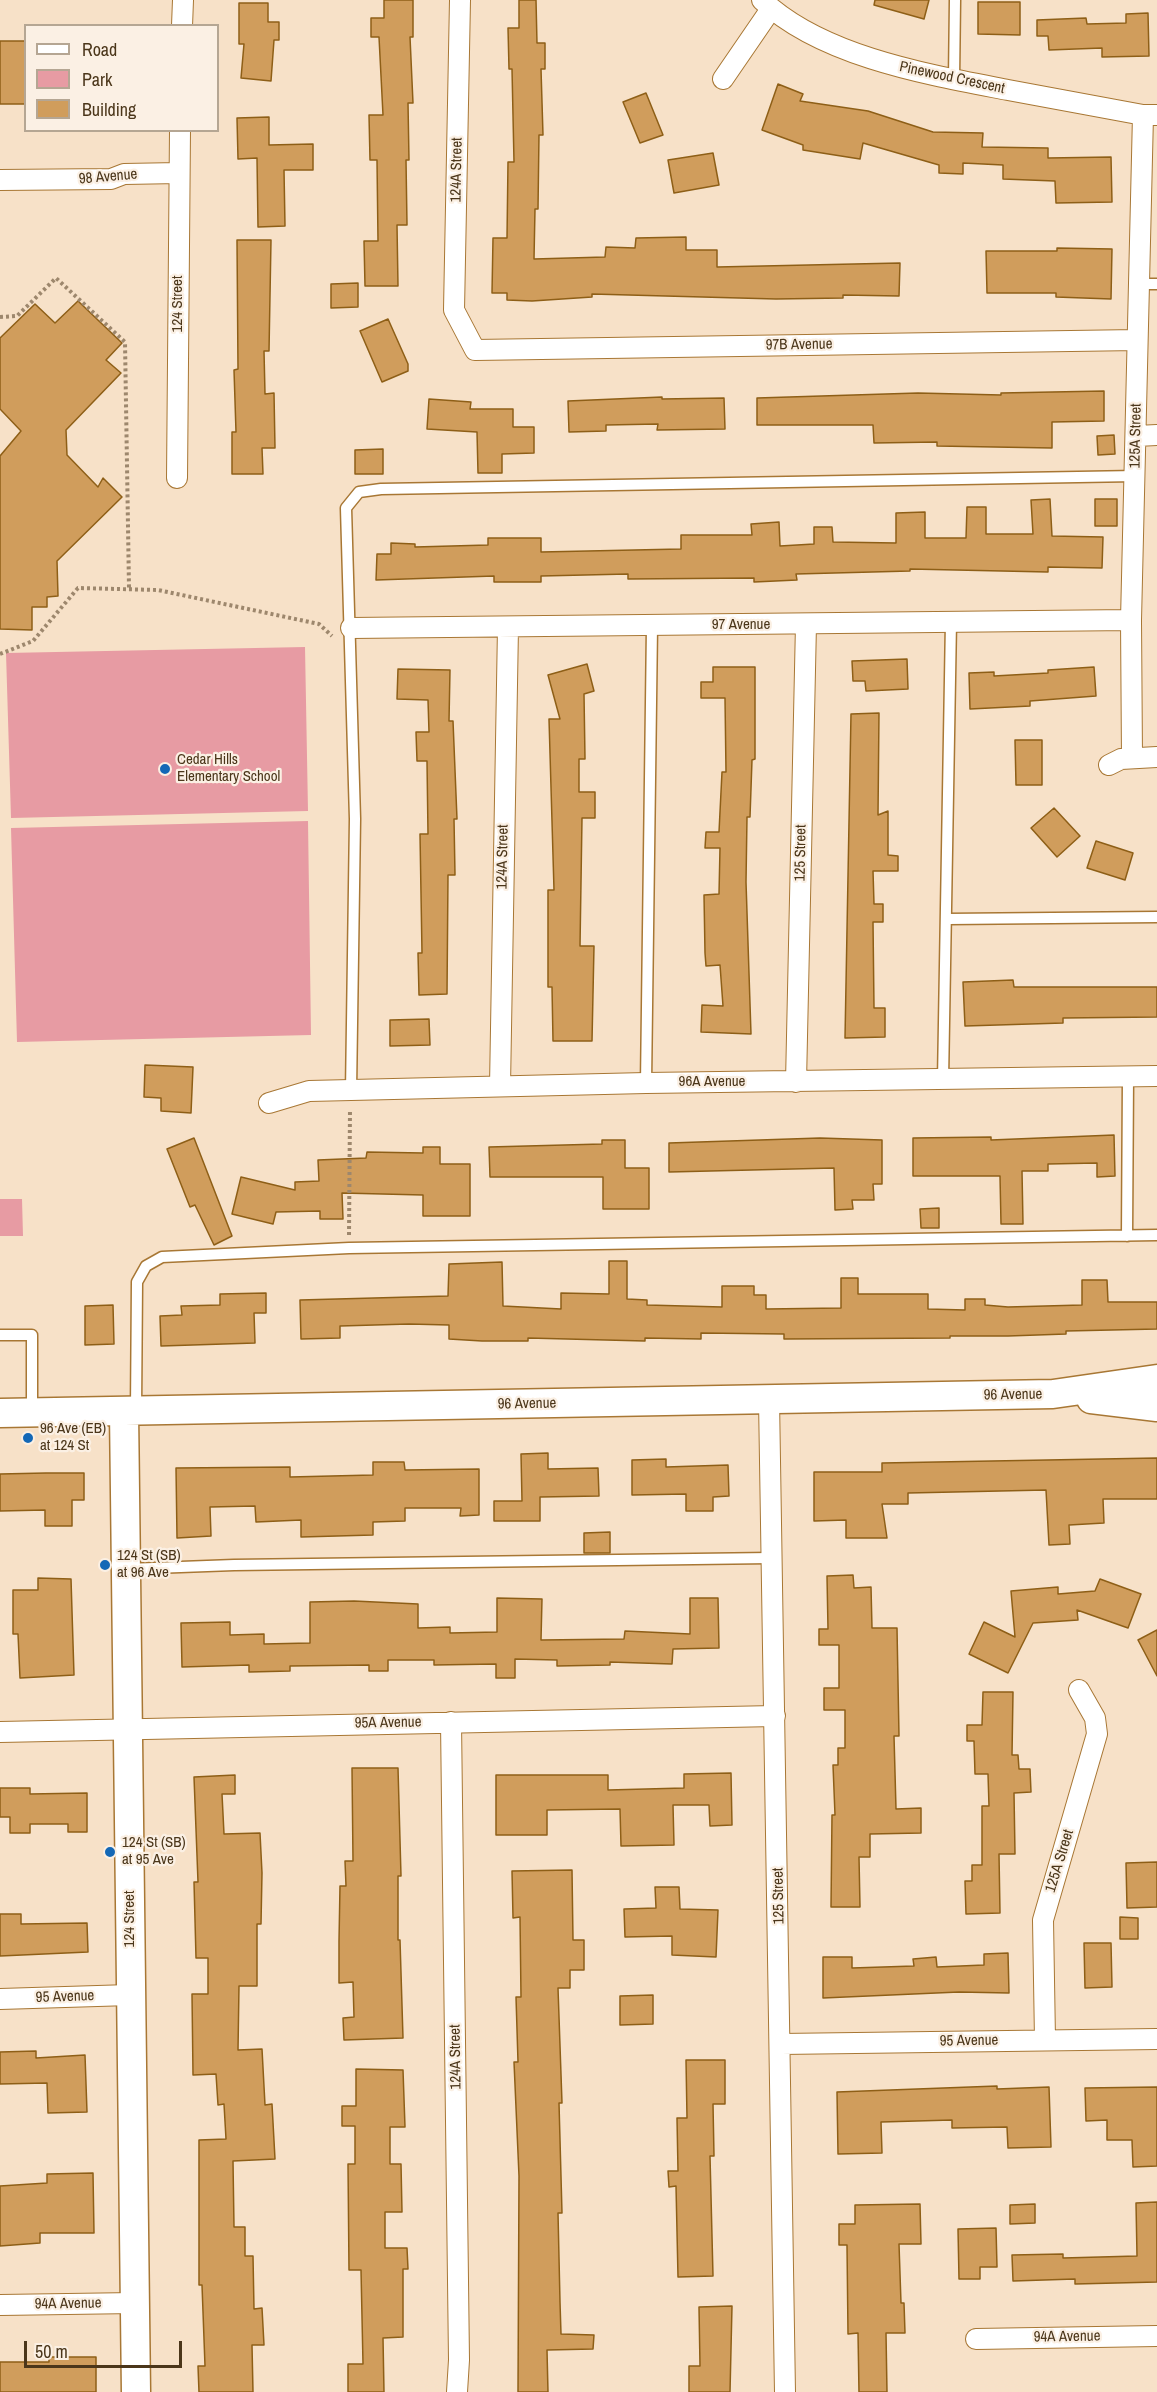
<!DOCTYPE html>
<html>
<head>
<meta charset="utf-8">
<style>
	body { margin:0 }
	#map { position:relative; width:1157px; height:2392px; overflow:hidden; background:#f7e1c8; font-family:"Archivo Narrow",sans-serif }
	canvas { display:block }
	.legend { position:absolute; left:24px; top:24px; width:195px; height:108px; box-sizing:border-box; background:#fbf0e4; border:2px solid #b5a693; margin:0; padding:8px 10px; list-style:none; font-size:18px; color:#4b361a }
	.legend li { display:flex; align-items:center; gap:12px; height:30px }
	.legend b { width:30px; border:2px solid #b5a693 }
	.scale { position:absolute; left:24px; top:2341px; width:158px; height:27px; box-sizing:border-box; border:3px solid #4b361a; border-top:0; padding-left:8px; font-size:18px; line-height:21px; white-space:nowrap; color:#4b361a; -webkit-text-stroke:4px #fbf0e4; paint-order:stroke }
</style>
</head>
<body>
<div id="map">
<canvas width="1157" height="2392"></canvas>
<ul class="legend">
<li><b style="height:8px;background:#fff"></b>Road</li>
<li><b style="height:16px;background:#e79ba3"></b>Park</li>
<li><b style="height:16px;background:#d09d5c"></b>Building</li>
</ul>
<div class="scale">50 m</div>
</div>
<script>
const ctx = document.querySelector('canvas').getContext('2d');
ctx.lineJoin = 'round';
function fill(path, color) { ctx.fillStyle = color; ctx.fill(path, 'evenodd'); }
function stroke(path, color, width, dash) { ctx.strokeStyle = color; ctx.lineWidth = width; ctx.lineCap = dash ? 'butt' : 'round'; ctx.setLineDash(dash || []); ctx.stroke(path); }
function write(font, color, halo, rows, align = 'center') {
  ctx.font = font + ' "Archivo Narrow",sans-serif'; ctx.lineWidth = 4.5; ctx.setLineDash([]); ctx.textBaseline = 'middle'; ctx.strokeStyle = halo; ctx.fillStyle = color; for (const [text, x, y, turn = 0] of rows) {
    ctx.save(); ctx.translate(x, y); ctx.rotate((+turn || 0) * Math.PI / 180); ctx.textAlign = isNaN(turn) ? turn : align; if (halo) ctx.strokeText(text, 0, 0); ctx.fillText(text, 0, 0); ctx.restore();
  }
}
fill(new Path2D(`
	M 305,647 L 308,811 L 11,818 L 6,653 Z
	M 308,821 L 311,1035 L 17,1042 L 11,828 Z
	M 0,1199 L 22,1199 L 23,1236 L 0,1236 Z`), '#e79ba3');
const building = new Path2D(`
	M 384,0 L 413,0 L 413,37 L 410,37 L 413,103 L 408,103 L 409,160 L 406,160 L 407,225 L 397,225 L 398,286 L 365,286 L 364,241 L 378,241 L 377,160 L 370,160 L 369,115 L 383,115 L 379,37 L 371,37 L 371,18 L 384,18 Z
	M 519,0 L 536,0 L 537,43 L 545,43 L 545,69 L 541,69 L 543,135 L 539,135 L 538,209 L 535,209 L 534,259 L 605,257 L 606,247 L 635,248 L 636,238 L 686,237 L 686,250 L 717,250 L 717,267 L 900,263 L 899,296 L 843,295 L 843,298 L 776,299 L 592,294 L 592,297 L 532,301 L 507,300 L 507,293 L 492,293 L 493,238 L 507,238 L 508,162 L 514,162 L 512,69 L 509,69 L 508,28 L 519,28 Z
	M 875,0 L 929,0 L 924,19 L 874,5 Z
	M 978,2 L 1020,2 L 1020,35 L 978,34 Z
	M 239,3 L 268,3 L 268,22 L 279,22 L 279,40 L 274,40 L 271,81 L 241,78 L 244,44 L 239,44 Z
	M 1148,13 L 1149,56 L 1102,57 L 1102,48 L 1049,50 L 1048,36 L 1037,36 L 1037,20 L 1086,18 L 1087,24 L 1126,23 L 1126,14 Z
	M 0,41 L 26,41 L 26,104 L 0,104 Z
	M 778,84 L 803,94 L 800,101 L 868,111 L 933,132 L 983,133 L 982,147 L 1048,148 L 1048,158 L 1111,157 L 1112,202 L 1056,203 L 1055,181 L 1003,179 L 1003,165 L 963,163 L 963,174 L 939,173 L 939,165 L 863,143 L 860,159 L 803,150 L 803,145 L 762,130 Z
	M 646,93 L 663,135 L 640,143 L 623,102 Z
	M 269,117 L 269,145 L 313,144 L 313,170 L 284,170 L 285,226 L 258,227 L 257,158 L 238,159 L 237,118 Z
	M 713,153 L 719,185 L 674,193 L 668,160 Z
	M 237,240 L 271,240 L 269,351 L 264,351 L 265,394 L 274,393 L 275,448 L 262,448 L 263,474 L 232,474 L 232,432 L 236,432 L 234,370 L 238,369 Z
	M 1057,248 L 1112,249 L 1111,299 L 1056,297 L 1056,293 L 987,293 L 986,251 L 1057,251 Z
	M 358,283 L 358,307 L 331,308 L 331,284 Z
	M 78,301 L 122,343 L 106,360 L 121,373 L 66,430 L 67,455 L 98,487 L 103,478 L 122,497 L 57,561 L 58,596 L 47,597 L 47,607 L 32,607 L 32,630 L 0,629 L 0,456 L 21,431 L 0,409 L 0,338 L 35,304 L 55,323 Z
	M 388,319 L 408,364 L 408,371 L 382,382 L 360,331 Z
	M 1104,391 L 1104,421 L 1052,422 L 1052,448 L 937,446 L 937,442 L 874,443 L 873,425 L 757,425 L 757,398 L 918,393 L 1001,395 L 1001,393 Z
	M 662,397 L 662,399 L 724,398 L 725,429 L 657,430 L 658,424 L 606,425 L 606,431 L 569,432 L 568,401 Z
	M 429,399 L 471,402 L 470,409 L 513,409 L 513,427 L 534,427 L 534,453 L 502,454 L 502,473 L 478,473 L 477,432 L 427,429 Z
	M 1114,435 L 1115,454 L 1098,455 L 1097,436 Z
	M 383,449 L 383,474 L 355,474 L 355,450 Z
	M 1050,499 L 1052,536 L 1103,537 L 1102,568 L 1048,567 L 1048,572 L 910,569 L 910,571 L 796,574 L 797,580 L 754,582 L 754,578 L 628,579 L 628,574 L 541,576 L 541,582 L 494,582 L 494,576 L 376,580 L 377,554 L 391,554 L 391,543 L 415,544 L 415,547 L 488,545 L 488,538 L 541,538 L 541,552 L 681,549 L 681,535 L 752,535 L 751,524 L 779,522 L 780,546 L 814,544 L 814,527 L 832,527 L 833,542 L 896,543 L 896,513 L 925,512 L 925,538 L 966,538 L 967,507 L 986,507 L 986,534 L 1033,534 L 1031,500 Z
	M 1095,499 L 1117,499 L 1117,526 L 1095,526 Z
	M 907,659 L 908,689 L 866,691 L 865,681 L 853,681 L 852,661 Z
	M 587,664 L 594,691 L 584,694 L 585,759 L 579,759 L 579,792 L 595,792 L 595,818 L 582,818 L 580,946 L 594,946 L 592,1041 L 553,1041 L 552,987 L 548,987 L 548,890 L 554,890 L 549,719 L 560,719 L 548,675 Z
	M 713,667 L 755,667 L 755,759 L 752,760 L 750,817 L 747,817 L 746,882 L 751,1034 L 701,1032 L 702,1005 L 723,1006 L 720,965 L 706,966 L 705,953 L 704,895 L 719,894 L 720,848 L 705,848 L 706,832 L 719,832 L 722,772 L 726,772 L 725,698 L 701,698 L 701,682 L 713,682 Z
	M 1094,667 L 1096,696 L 1030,701 L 1030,706 L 970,709 L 969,673 L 994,672 L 994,676 L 1048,673 L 1048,670 Z
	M 398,669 L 450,670 L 449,721 L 453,721 L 457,819 L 454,819 L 455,875 L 448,875 L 447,994 L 419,995 L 418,953 L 422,953 L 420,834 L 428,834 L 427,761 L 417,761 L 416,732 L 429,732 L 428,700 L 397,699 Z
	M 879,713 L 878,815 L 888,811 L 888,855 L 898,856 L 898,871 L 873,871 L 874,904 L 883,904 L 883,922 L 873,922 L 874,1008 L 885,1008 L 885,1037 L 845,1038 L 851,714 Z
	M 1015,740 L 1042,740 L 1042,785 L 1016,785 Z
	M 1054,808 L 1080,836 L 1057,857 L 1031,828 Z
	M 1096,841 L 1133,853 L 1125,880 L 1087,868 Z
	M 1013,980 L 1014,987 L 1157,987 L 1157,1017 L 1063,1018 L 1063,1023 L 965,1026 L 963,982 Z
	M 429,1019 L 430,1045 L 390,1046 L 390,1020 Z
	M 145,1065 L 193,1067 L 191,1113 L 161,1111 L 161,1098 L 144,1097 Z
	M 1114,1135 L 1115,1176 L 1097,1177 L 1097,1163 L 1048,1164 L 1048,1171 L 1022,1171 L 1023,1224 L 1001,1224 L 1000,1176 L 913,1176 L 913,1138 L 991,1137 L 991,1140 Z
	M 194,1138 L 232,1236 L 214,1245 L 195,1205 L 190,1207 L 167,1149 Z
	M 820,1138 L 882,1140 L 882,1184 L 873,1184 L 874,1200 L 852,1200 L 853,1209 L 835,1210 L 834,1168 L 669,1172 L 669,1143 Z
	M 602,1140 L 625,1140 L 625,1168 L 649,1168 L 649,1209 L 603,1209 L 603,1177 L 490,1177 L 489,1147 L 602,1144 Z
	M 423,1147 L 440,1147 L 440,1164 L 470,1164 L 470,1216 L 423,1216 L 423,1195 L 342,1193 L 343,1219 L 320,1219 L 320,1211 L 276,1212 L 273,1224 L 232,1214 L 241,1177 L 295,1190 L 295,1182 L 319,1181 L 318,1160 L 366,1158 L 367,1152 L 423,1153 Z
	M 939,1208 L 939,1228 L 921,1228 L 920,1209 Z
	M 609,1261 L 627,1261 L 627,1299 L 647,1300 L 647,1305 L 722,1307 L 722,1286 L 754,1286 L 754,1295 L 766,1295 L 766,1309 L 841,1308 L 841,1278 L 858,1278 L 858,1294 L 928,1294 L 928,1309 L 965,1310 L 965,1299 L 985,1299 L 985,1305 L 1008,1307 L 1082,1305 L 1082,1280 L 1107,1280 L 1108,1302 L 1157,1302 L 1157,1329 L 1066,1331 L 1066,1334 L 1008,1336 L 950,1336 L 950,1338 L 784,1339 L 784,1334 L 701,1333 L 701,1339 L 645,1338 L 645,1341 L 528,1338 L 528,1341 L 482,1341 L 449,1339 L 449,1325 L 409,1324 L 340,1326 L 340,1338 L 301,1339 L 300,1300 L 448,1296 L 449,1264 L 502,1262 L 503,1306 L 561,1309 L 561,1293 L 609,1294 Z
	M 266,1293 L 266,1313 L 254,1313 L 255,1343 L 161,1346 L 160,1316 L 182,1315 L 181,1306 L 220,1305 L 220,1294 Z
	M 113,1305 L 114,1344 L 85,1345 L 85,1306 Z
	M 548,1453 L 548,1469 L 598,1468 L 599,1496 L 540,1497 L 540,1521 L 494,1521 L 494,1501 L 522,1501 L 521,1454 Z
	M 1157,1458 L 1157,1499 L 1103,1499 L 1104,1523 L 1069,1525 L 1070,1544 L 1049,1545 L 1046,1490 L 908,1493 L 908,1504 L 882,1504 L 887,1538 L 846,1538 L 846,1520 L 814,1521 L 814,1472 L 882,1472 L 882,1463 Z
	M 666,1459 L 666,1467 L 728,1465 L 729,1496 L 713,1497 L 713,1511 L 686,1511 L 686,1494 L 632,1495 L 632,1460 Z
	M 373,1462 L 404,1462 L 405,1470 L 479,1469 L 479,1515 L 460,1516 L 461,1508 L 405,1508 L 405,1521 L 373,1522 L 373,1535 L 301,1537 L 301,1520 L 256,1522 L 255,1506 L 210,1507 L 211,1536 L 177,1538 L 176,1468 L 290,1467 L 290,1477 L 373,1475 Z
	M 46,1473 L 84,1473 L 84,1500 L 72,1500 L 72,1526 L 45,1526 L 45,1510 L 0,1511 L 0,1474 Z
	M 610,1532 L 610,1553 L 584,1553 L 584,1533 Z
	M 853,1575 L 854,1588 L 871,1587 L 872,1628 L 897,1628 L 899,1736 L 894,1736 L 896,1809 L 921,1808 L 921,1833 L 870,1834 L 870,1857 L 859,1857 L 860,1907 L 831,1907 L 832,1815 L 835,1815 L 833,1765 L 838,1765 L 838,1748 L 845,1748 L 845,1710 L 824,1710 L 824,1688 L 839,1688 L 839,1645 L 819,1645 L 819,1629 L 828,1629 L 827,1576 Z
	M 38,1578 L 71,1579 L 74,1675 L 20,1678 L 18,1634 L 13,1634 L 13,1590 L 38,1590 Z
	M 1100,1579 L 1141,1594 L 1128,1628 L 1077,1610 L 1078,1620 L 1033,1623 L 1008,1673 L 969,1654 L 984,1622 L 1015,1637 L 1011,1591 L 1058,1587 L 1058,1594 L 1095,1591 Z
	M 497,1598 L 542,1599 L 541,1640 L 624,1639 L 625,1631 L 690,1634 L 690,1598 L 718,1598 L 719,1648 L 673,1649 L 672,1664 L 610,1662 L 610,1665 L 557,1666 L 557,1660 L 515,1659 L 515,1678 L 496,1678 L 496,1664 L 434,1665 L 434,1660 L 388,1660 L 388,1671 L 369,1671 L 369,1665 L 290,1666 L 290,1671 L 249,1672 L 249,1665 L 182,1667 L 181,1623 L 230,1622 L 230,1635 L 264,1634 L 264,1644 L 310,1643 L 310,1602 L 354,1601 L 418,1604 L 418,1628 L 450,1627 L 450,1633 L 497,1632 Z
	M 1157,1630 L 1157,1676 L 1138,1640 Z
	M 983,1692 L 1013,1692 L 1012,1755 L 1018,1755 L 1019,1769 L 1030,1769 L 1031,1792 L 1014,1793 L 1015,1854 L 999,1854 L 1000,1913 L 966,1914 L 965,1881 L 972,1881 L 972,1865 L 982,1865 L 982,1806 L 989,1806 L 988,1774 L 975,1774 L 974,1741 L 967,1741 L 967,1725 L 982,1725 Z
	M 352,1768 L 398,1768 L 401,1876 L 398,1876 L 398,1940 L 400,1940 L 403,2038 L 344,2040 L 343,2018 L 354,2017 L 353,1982 L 339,1983 L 339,1941 L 340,1886 L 346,1886 L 345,1861 L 353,1861 Z
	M 731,1773 L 732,1825 L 710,1826 L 709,1805 L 673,1805 L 674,1845 L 621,1846 L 620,1809 L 547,1810 L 547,1835 L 496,1835 L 496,1775 L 608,1775 L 608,1790 L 684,1788 L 684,1774 Z
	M 235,1775 L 235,1794 L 222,1794 L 224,1834 L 260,1833 L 262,1873 L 261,1924 L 257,1924 L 257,1986 L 239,1986 L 238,2050 L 262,2049 L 265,2105 L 272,2104 L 275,2159 L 233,2161 L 234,2227 L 245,2227 L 245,2256 L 253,2256 L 254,2309 L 262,2308 L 264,2345 L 252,2345 L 253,2392 L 199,2392 L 198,2366 L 205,2366 L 202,2285 L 199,2285 L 199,2140 L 226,2139 L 224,2104 L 218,2105 L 216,2074 L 193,2075 L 192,1994 L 208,1994 L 208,1958 L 196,1958 L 194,1882 L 198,1882 L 194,1777 Z
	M 0,1788 L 30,1788 L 30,1794 L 87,1793 L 87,1832 L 68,1832 L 68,1824 L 30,1824 L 30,1833 L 10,1833 L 10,1817 L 0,1817 Z
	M 1157,1862 L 1157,1907 L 1127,1908 L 1126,1863 Z
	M 572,1870 L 573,1940 L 584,1940 L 584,1970 L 570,1970 L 570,1988 L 558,1988 L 562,2103 L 559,2103 L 562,2213 L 558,2213 L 560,2302 L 561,2334 L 594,2335 L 593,2349 L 547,2350 L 548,2392 L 518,2392 L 519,2176 L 514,2062 L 518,2062 L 516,1997 L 521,1997 L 520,1917 L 513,1918 L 512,1871 Z
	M 655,1887 L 679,1887 L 680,1909 L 718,1910 L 716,1957 L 672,1955 L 672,1936 L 625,1937 L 624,1909 L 656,1908 Z
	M 0,1914 L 21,1914 L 21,1924 L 87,1923 L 88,1952 L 0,1956 Z
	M 1120,1917 L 1138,1918 L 1138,1939 L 1120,1939 Z
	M 1084,1943 L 1111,1943 L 1112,1987 L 1085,1988 Z
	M 1008,1953 L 1009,1993 L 959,1992 L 823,1998 L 823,1957 L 852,1957 L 852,1968 L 914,1966 L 913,1959 L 936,1957 L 937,1967 L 984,1965 L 984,1954 Z
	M 653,1995 L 653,2024 L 620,2025 L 620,1996 Z
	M 36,2051 L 36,2058 L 85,2055 L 87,2112 L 48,2113 L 47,2083 L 0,2084 L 0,2052 Z
	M 686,2060 L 725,2060 L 725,2104 L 713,2104 L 714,2156 L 710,2156 L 713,2276 L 678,2277 L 676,2186 L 669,2187 L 668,2171 L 678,2171 L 677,2118 L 687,2118 Z
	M 356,2069 L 403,2070 L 405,2127 L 390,2127 L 390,2164 L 401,2164 L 402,2212 L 385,2212 L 385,2248 L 407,2248 L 408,2269 L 403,2269 L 403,2337 L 383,2338 L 384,2392 L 348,2392 L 348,2364 L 363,2364 L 361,2270 L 349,2270 L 348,2164 L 355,2164 L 355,2126 L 342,2126 L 342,2106 L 356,2106 Z
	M 997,2086 L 997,2089 L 1049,2087 L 1051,2147 L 1008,2148 L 1007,2127 L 952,2128 L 952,2120 L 881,2122 L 882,2153 L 838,2154 L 837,2092 Z
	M 1157,2087 L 1157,2166 L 1133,2167 L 1132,2140 L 1107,2140 L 1107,2120 L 1086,2121 L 1085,2088 Z
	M 93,2173 L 94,2233 L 40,2233 L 40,2243 L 0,2246 L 0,2186 L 47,2183 L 47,2174 Z
	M 1157,2202 L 1157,2282 L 1075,2284 L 1075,2279 L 1013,2281 L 1012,2255 L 1063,2254 L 1063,2258 L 1137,2256 L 1136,2203 Z
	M 920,2204 L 921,2244 L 899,2244 L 901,2303 L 904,2303 L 905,2333 L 886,2333 L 887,2392 L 859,2392 L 858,2333 L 848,2334 L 847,2245 L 839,2245 L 839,2224 L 855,2224 L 855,2205 Z
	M 1035,2204 L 1035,2223 L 1010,2224 L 1010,2205 Z
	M 996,2228 L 997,2267 L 980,2267 L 980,2279 L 959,2279 L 958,2229 Z
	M 732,2306 L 730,2392 L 689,2392 L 689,2366 L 700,2366 L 699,2307 Z
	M 49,2357 L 96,2357 L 96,2392 L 0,2392 L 0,2362 L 49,2362 Z`);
fill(building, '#d09d5c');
stroke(building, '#8e5f17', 1.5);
const lane = new Path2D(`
	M 954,80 L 955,0
	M 1138,284 L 1157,284
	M 948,919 L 1157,917
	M 943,1080 L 951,621
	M 646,1083 L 652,626
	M 351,1091 L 355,819 L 346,508 L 359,492 L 381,489 L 1136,476
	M 1127,1236 L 1128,1077
	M 0,1335 L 32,1335 L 32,1411
	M 136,1410 L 137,1282 L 146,1266 L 162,1257 L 349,1248 L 1157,1235
	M 127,1569 L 234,1565 L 771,1558`);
const street = new Path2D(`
	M 460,0 L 454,310 L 475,350 L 1137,340
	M 762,0 C 822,57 930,75 1008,90 C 1053,98 1098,107 1143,115 L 1157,115
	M 182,26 L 183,0
	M 723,79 L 771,9
	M 0,180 L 111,179 L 124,174 L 179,173
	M 1137,436 L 1157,435
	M 177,478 L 180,130
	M 351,628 L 1131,620
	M 1132,758 L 1131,620 L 1143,115
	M 1109,765 L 1121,759 L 1157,757
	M 796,1082 L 806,624
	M 500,1086 L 508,627
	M 269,1103 L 309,1091 L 646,1083 L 1157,1076
	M 769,1399 L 785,2392
	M 451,1722 L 459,2360 L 457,2392
	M 0,1732 L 775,1716
	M 0,1999 L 130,1995
	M 1045,2040 L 1043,1920 L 1097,1734 L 1095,1718 L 1079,1690
	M 781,2044 L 1157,2039
	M 0,2305 L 135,2303
	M 976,2339 L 1157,2336`);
const secondary = new Path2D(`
	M 1091,1399 L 1157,1407
	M 124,1411 L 136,2392
	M 0,1413 L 1053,1394 L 1157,1379`);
stroke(lane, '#a87734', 13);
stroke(street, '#a87734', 22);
stroke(secondary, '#a87734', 31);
stroke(new Path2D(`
	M 0,317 L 17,316 L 56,278 L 125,342 L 129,588
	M 0,654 L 33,641 L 78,588 L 158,590 L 319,624 L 332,636
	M 349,1235 L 350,1110`), '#9d876d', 4, [3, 3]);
stroke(lane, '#fff', 10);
stroke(street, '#fff', 20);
stroke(secondary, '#fff', 28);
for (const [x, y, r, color] of [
	[165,769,6,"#1468b6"],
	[28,1438,6,"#1468b6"],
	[105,1565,6,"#1468b6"],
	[110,1852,6,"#1468b6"]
]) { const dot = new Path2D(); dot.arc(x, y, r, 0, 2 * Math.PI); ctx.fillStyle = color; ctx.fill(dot); stroke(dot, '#fbf0e4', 2); }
write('15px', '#4b361a', '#fbf0e4', [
	["Pinewood Crescent",952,78,12],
	["124A Street",457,170,-89],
	["98 Avenue",108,177,-5],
	["124 Street",178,304,-90],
	["97B Avenue",799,345,-1],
	["125A Street",1136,436,-89],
	["97 Avenue",741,625],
	["125 Street",801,853,-89],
	["124A Street",503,857,-89],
	["96A Avenue",712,1082],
	["96 Avenue",1013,1395,-1],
	["96 Avenue",527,1404,-1],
	["95A Avenue",388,1723,-1],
	["125A Street",1060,1861,-73],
	["125 Street",779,1896,-91],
	["124 Street",130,1919,-90],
	["95 Avenue",65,1997,-2],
	["95 Avenue",969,2041,-1],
	["124A Street",456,2057,-91],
	["94A Avenue",68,2304,-1],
	["94A Avenue",1067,2337,-1]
]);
write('15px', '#4b361a', '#fbf0e4', [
	["Cedar Hills",177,760],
	["Elementary School",177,777],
	["96 Ave (EB)",40,1429],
	["at 124 St",40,1446],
	["124 St (SB)",117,1556],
	["at 96 Ave",117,1573],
	["124 St (SB)",122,1843],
	["at 95 Ave",122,1860]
], 'left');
</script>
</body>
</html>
